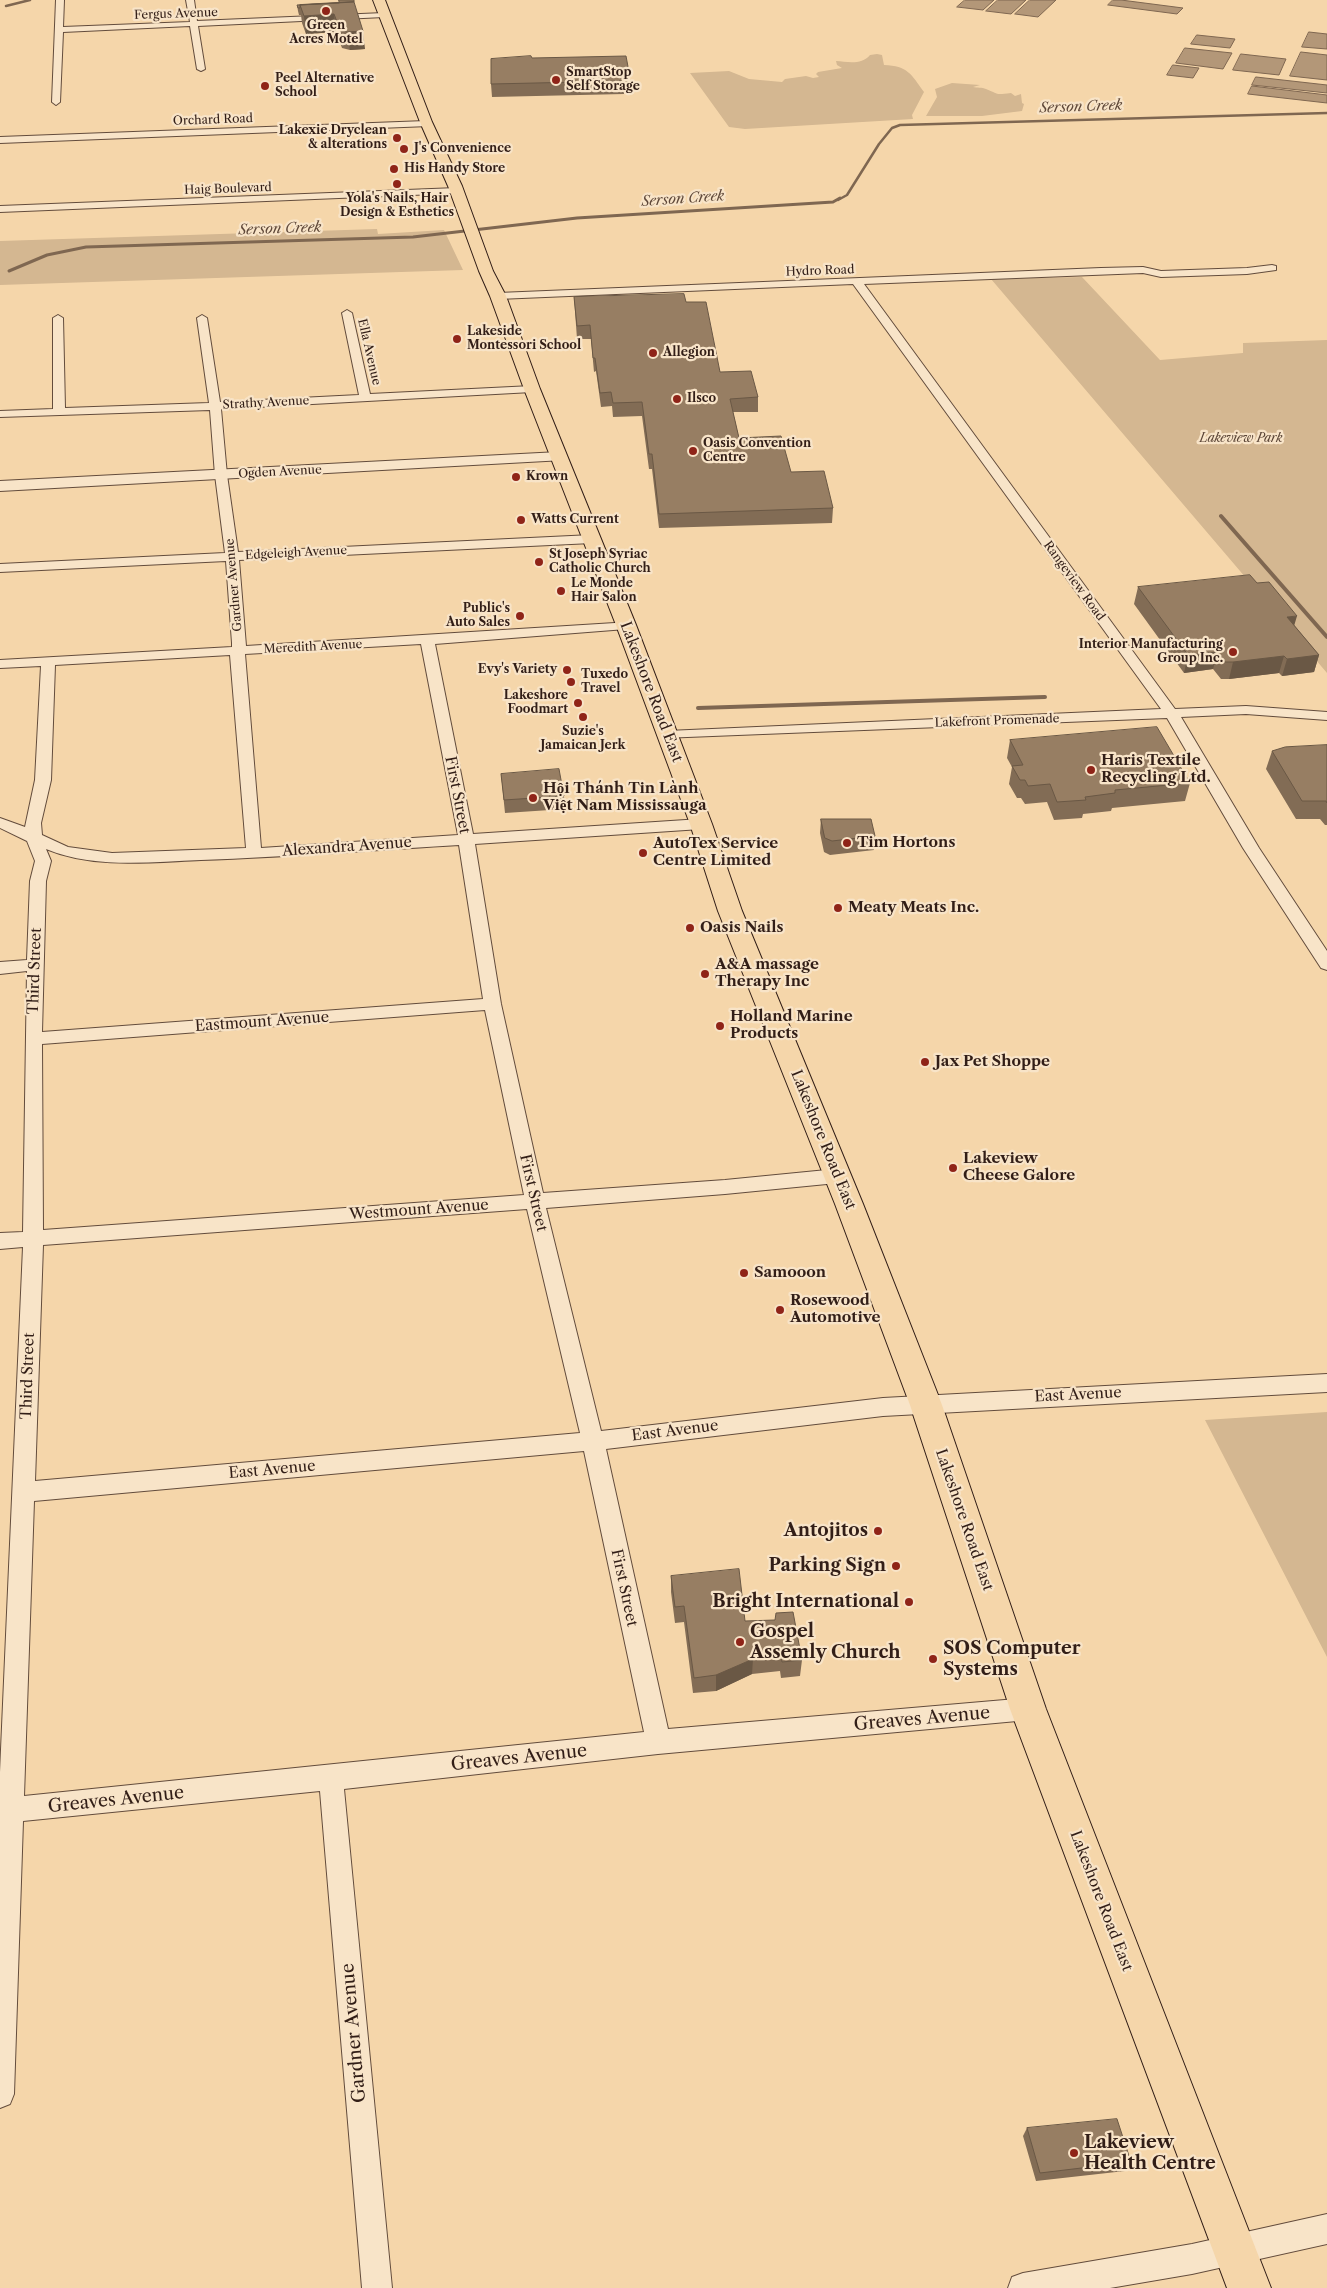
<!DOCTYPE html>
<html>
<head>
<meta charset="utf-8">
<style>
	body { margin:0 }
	canvas { display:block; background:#f5d6aa }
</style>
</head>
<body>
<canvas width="1327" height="2288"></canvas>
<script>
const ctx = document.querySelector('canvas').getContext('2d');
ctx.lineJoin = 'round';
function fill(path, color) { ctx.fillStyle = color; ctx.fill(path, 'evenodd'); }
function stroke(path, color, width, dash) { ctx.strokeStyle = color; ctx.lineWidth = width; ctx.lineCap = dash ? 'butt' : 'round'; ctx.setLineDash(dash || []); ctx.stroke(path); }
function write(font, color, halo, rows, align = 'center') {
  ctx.font = font + ' "Libre Caslon Text",serif'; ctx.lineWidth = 4.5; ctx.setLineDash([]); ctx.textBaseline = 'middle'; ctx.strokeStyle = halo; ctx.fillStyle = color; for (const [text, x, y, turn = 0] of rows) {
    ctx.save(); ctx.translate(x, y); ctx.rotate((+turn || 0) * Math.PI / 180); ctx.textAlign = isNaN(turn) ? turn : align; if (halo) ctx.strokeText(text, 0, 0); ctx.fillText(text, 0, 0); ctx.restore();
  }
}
fill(new Path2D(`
	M 877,54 L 882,55 L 884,65 C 908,66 911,74 924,92 L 912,115 L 913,119 L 745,129 L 729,127 L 690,73 L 729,71 L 749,79 L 782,82 L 785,79 L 806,76 L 813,78 L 819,77 L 816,74 L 818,72 L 842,68 L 837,65 L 836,61 C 848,62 862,65 870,55 Z
	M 952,83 L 980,85 L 973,87 C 977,88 982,87 986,89 C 999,94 994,95 1011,93 L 1015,96 L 1021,94 L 1022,103 L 1024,104 L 1022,111 L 982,116 L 926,116 L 937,97 L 935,89 Z
	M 377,229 L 378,234 L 444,230 L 463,270 L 0,285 L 0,241 Z
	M 1082,277 L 1160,360 L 1243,353 L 1243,343 L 1327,340 L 1327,673 L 991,279 Z
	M 1327,1412 L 1327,1657 L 1205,1420 Z`), '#d4b791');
const water = new Path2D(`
	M 965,0 L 994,0 L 983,10 L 957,7 Z
	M 998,0 L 1026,0 L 1011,14 L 986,11 Z
	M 1030,0 L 1056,0 L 1038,17 L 1015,14 Z
	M 1113,0 L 1121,0 L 1183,8 L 1177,14 L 1108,5 Z
	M 1309,32 L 1327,34 L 1327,49 L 1302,47 Z
	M 1197,35 L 1235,39 L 1230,48 L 1191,44 Z
	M 1185,48 L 1232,53 L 1223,69 L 1176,63 Z
	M 1301,52 L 1327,55 L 1327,80 L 1290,76 Z
	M 1241,54 L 1286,59 L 1279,75 L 1233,70 Z
	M 1173,65 L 1199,68 L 1193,78 L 1167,75 Z
	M 1256,77 L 1327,85 L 1327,93 L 1252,85 Z
	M 1252,86 L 1327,95 L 1327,103 L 1248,94 Z`);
fill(water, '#b39778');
stroke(water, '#7f6751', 1);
stroke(new Path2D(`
	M 6,6 L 30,0
	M 838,200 L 847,195 L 879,144 L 892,128 L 900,125 L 1327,113`), '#7f6751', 2.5);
stroke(new Path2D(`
	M 9,271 L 47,255 L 86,247 L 413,237 L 577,218 L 833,202 L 840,198`), '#7f6751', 3);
stroke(new Path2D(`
	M 1221,516 L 1327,637
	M 698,708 L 1045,697`), '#7f6751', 4);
const minor = new Path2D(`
	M 56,0 L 64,0 L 63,27 L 190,22 L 186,0 L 194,0 L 197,21 L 384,13 L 388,15 L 384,17 L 198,26 L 205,69 L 201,71 L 197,69 L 190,26 L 63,32 L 60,102 L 56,105 L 52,102 Z
	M 426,121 L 429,122 L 429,126 L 0,143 L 0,137 Z
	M 457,188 L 460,189 L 460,193 L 0,212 L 0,206 Z
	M 1272,265 L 1276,266 L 1276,270 L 1247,274 L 1161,277 L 1143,273 L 864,284 L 1175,709 L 1246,706 L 1327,712 L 1327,720 L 1246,714 L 1181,717 L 1259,848 L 1327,951 L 1327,970 L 1321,968 L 1243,848 L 1167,718 L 662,738 L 660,735 L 667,731 L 1161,709 L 853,284 L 498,299 L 493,296 L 498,293 L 1101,268 L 1143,267 L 1161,271 L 1247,268 Z
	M 347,310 L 352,313 L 370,394 L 532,386 L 538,389 L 532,392 L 221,409 L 227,475 L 238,552 L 592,535 L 598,539 L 592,543 L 239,560 L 246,646 L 631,622 L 633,625 L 631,628 L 626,629 L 435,644 L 473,834 L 701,819 L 707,821 L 709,824 L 707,827 L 701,829 L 475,844 L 501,1004 L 543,1193 L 725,1180 L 837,1169 L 844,1171 L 847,1176 L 844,1181 L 837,1183 L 725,1194 L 546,1208 L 601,1431 L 883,1398 L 1327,1374 L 1327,1392 L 883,1416 L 606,1449 L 668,1729 L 1028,1698 L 1037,1701 L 1040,1709 L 1037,1717 L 1028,1720 L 658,1754 L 344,1789 L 392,2288 L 362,2288 L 320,1791 L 23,1821 L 14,2094 L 10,2104 L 0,2108 L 0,1772 L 23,1247 L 0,1249 L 0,1233 L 23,1232 L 27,971 L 0,974 L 0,962 L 27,960 L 30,881 L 35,861 L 27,841 L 0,828 L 0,818 L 25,827 L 35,780 L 41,666 L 0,668 L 0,660 L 232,647 L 232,643 L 226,561 L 0,572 L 0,564 L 225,553 L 215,475 L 210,410 L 0,417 L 0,411 L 53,409 L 53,318 L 58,315 L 63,318 L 65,408 L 209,403 L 197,318 L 202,315 L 207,318 L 220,402 L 359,395 L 342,313 ZM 421,644 L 458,835 L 261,848 L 245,654 ZM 230,655 L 246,848 L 112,853 L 68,847 L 42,835 L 41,823 L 51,780 L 55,665 ZM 459,845 L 483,999 L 42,1032 L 46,881 L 51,861 L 46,849 C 94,869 150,862 201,860 C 287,857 373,850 459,845 ZM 485,1010 L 524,1195 L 43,1230 L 42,1044 ZM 527,1209 L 580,1433 L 35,1481 L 43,1245 ZM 584,1451 L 644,1732 L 24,1796 L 34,1501 Z
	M 1327,2214 L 1327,2244 L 1192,2274 L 1110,2288 L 1008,2288 L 1012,2277 L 1023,2273 L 1192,2244 Z`);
const tertiary = new Path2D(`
	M 559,452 L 564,454 L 567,457 L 564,460 L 0,491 L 0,481 Z`);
const primary = new Path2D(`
	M 373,0 L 385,0 L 432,122 L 462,186 L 493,271 L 506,296 L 540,389 L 636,625 L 712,824 L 742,911 L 863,1204 L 942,1405 L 1046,1709 L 1271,2288 L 1227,2288 L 1010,1709 L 910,1405 L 835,1204 L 718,911 L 690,824 L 616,625 L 524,389 L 490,296 L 479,271 L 448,186 L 420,122 Z`);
stroke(minor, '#634c3c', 2);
stroke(tertiary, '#634c3c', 2);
stroke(primary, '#321e17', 2);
fill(minor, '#f8e4c8');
fill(tertiary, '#f8e4c8');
fill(primary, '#f5d6aa');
fill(new Path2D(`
	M 339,3 L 365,49 L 350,50 L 342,48 L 336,32 L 306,34 L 302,23 L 301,15 L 299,15 L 298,11 L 297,5 Z
	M 532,58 L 629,72 L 629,86 L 624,86 L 624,94 L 492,97 L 491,84 Z
	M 574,297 L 686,302 L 720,372 L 758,397 L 758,412 L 733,412 L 739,438 L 791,472 L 833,508 L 832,523 L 659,528 L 652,469 L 649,469 L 642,416 L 613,417 L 612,406 L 601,407 L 596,371 L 594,372 L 591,339 L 577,339 Z
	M 1257,583 L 1294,625 L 1319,655 L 1314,672 L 1282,676 L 1279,673 L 1229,679 L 1221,679 L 1213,669 L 1184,673 L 1134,604 L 1138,587 Z
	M 1010,740 L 1190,783 L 1185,801 L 1112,808 L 1111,811 L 1083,814 L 1082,818 L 1054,820 L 1047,802 L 1025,804 L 1021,798 L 1017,798 L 1009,784 L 1012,767 L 1007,758 Z
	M 1327,745 L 1327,825 L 1325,825 L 1320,819 L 1296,819 L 1266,769 L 1272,751 Z
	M 501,774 L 564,796 L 565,809 L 505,813 Z
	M 821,819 L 875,836 L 874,850 L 830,855 L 824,852 L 820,833 Z
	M 671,1576 L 745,1621 L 802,1660 L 800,1676 L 781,1678 L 780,1671 L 752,1674 L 716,1691 L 693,1693 L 684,1622 L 675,1623 L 671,1592 Z
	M 1027,2128 L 1131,2162 L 1125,2171 L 1036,2181 L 1023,2136 Z`), '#826c55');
fill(new Path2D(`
	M 334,14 L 336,32 L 306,34 L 304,16 Z
	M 363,31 L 365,49 L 350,50 L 347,32 Z
	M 1297,616 L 1292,633 L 1287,617 Z
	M 1218,652 L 1213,669 L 1184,673 L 1188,655 Z
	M 1319,655 L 1314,672 L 1282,676 L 1287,659 Z
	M 1284,656 L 1279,673 L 1229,679 L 1233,662 Z
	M 753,1659 L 752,1674 L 716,1691 L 716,1675 Z`), '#6a5845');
const building = new Path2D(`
	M 339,0 L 354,0 L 354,2 L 300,5 L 300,8 L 298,8 L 297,5 L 339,3 Z
	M 354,2 L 363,31 L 347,32 L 340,30 L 334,14 L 304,16 L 300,5 Z
	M 531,56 L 532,58 L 626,56 L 629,72 L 623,73 L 624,81 L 491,84 L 491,59 Z
	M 684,294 L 686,302 L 706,302 L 720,372 L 751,371 L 758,397 L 730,399 L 739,438 L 781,436 L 791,472 L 824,471 L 833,508 L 659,514 L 652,454 L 649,454 L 642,402 L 613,403 L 611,392 L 600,393 L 595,358 L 593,358 L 590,325 L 577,326 L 574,297 Z
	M 1250,575 L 1257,583 L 1269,582 L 1297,616 L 1287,617 L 1319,655 L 1287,659 L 1284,656 L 1233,662 L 1225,662 L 1218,652 L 1188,655 L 1138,587 Z
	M 1157,727 L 1190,783 L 1115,790 L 1115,793 L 1085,797 L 1086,800 L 1057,802 L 1050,784 L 1028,786 L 1025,780 L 1020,780 L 1012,766 L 1023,765 L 1010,740 Z
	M 1327,745 L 1327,803 L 1326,801 L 1302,801 L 1272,751 L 1285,747 Z
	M 559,769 L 564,796 L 504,800 L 501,774 Z
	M 821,819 L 871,819 L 875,836 L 832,841 L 825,838 Z
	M 739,1569 L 745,1621 L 775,1620 L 776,1613 L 793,1612 L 802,1660 L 782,1662 L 781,1655 L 753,1659 L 716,1675 L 694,1678 L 684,1606 L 675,1607 L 671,1576 Z
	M 1117,2119 L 1131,2162 L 1040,2173 L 1027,2128 Z`);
fill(building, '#977e63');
stroke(building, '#6a5845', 1);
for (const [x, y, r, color] of [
	[326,11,5,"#8f2418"],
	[556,80,5,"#8f2418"],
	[265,86,5,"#8f2418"],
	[397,138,5,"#8f2418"],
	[404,149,5,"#8f2418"],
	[394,169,5,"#8f2418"],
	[397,184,5,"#8f2418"],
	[457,339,5,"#8f2418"],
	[653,353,5,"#8f2418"],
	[677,399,5,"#8f2418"],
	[693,451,5,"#8f2418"],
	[516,477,5,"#8f2418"],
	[521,520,5,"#8f2418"],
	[539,562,5,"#8f2418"],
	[561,591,5,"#8f2418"],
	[520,616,5,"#8f2418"],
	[1233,652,5,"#8f2418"],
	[567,670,5,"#8f2418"],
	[571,682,5,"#8f2418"],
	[578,703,5,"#8f2418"],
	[583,717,5,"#8f2418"],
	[1091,770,5,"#8f2418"],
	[533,798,5,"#8f2418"],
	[847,843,5,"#8f2418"],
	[643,853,5,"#8f2418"],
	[838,908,5,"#8f2418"],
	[690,928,5,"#8f2418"],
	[705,974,5,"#8f2418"],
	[720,1026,5,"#8f2418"],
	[925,1062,5,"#8f2418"],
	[953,1168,5,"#8f2418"],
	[744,1273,5,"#8f2418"],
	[780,1310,5,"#8f2418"],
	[878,1531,5,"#8f2418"],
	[896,1566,5,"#8f2418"],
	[909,1602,5,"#8f2418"],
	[740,1642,5,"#8f2418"],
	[933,1659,5,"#8f2418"],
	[1074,2153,5,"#8f2418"]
]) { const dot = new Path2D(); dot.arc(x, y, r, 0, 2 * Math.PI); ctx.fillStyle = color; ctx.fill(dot); stroke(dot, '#f8e4c8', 2); }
write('12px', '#321e17', '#f8e4c8', [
	["Fergus Avenue",176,14,-2],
	["Orchard Road",213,120,-2],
	["Haig Boulevard",228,189,-2],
	["Hydro Road",820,271,-2],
	["Ella Avenue",369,352,77],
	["Strathy Avenue",266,403,-3],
	["Ogden Avenue",280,472,-3],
	["Edgeleigh Avenue",296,553,-3],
	["Rangeview Road",1074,581,54],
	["Gardner Avenue",234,585,-95],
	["Meredith Avenue",313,647,-3],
	["Lakefront Promenade",997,721,-2]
]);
write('bold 12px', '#321e17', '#f8e4c8', [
	["Green",326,26,"center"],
	["Acres Motel",326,40,"center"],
	["SmartStop",566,73],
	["Self Storage",566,87],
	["Peel Alternative",275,79],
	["School",275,93],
	["Lakexie Dryclean",387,131,"right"],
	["& alterations",387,145,"right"],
	["J's Convenience",414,149],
	["His Handy Store",404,169],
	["Yola's Nails, Hair",397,199,"center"],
	["Design & Esthetics",397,213,"center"],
	["Lakeside",467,332],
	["Montessori School",467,346],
	["Allegion",663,353],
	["Ilsco",687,399],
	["Oasis Convention",703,444],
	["Centre",703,458],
	["Krown",526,477],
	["Watts Current",531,520],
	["St Joseph Syriac",549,555],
	["Catholic Church",549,569],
	["Le Monde",571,584],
	["Hair Salon",571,598],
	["Public's",510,609,"right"],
	["Auto Sales",510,623,"right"],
	["Interior Manufacturing",1223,645,"right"],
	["Group Inc.",1223,659,"right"],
	["Evy's Variety",557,670,"right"],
	["Tuxedo",581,675],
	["Travel",581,689],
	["Lakeshore",568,696,"right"],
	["Foodmart",568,710,"right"],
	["Suzie's",583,732,"center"],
	["Jamaican Jerk",583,746,"center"]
], 'left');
write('italic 12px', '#5a4436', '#f8e4c8', [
	["Lakeview Park",1241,439]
]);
write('italic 14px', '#5f4839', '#f8e4c8', [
	["Serson Creek",1081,107,-2],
	["Serson Creek",683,199,-4],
	["Serson Creek",280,229,-2]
]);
write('15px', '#321e17', '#f8e4c8', [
	["Lakeshore Road East",651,692,69],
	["First Street",457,795,79],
	["Alexandra Avenue",347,847,-4],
	["Third Street",35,971,-88],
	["Eastmount Avenue",262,1022,-4],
	["Lakeshore Road East",823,1140,68],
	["First Street",533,1193,77],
	["Westmount Avenue",419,1210,-4],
	["Third Street",28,1376,-88],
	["East Avenue",1078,1395,-3],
	["East Avenue",675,1431,-7],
	["East Avenue",272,1470,-5],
	["Lakeshore Road East",964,1520,71],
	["First Street",624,1588,78],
	["Lakeshore Road East",1101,1901,69]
]);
write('bold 15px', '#321e17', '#f8e4c8', [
	["Haris Textile",1101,761],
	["Recycling Ltd.",1101,778],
	["Hội Thánh Tin Lành",543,789],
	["Việt Nam Mississauga",543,806],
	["Tim Hortons",857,843],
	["AutoTex Service",653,844],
	["Centre Limited",653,861],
	["Meaty Meats Inc.",848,908],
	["Oasis Nails",700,928],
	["A&A massage",715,965],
	["Therapy Inc",715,982],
	["Holland Marine",730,1017],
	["Products",730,1034],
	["Jax Pet Shoppe",935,1062],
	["Lakeview",963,1159],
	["Cheese Galore",963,1176],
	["Samooon",754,1273],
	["Rosewood",790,1301],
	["Automotive",790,1318]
], 'left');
write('bold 18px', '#321e17', '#f8e4c8', [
	["Antojitos",868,1531],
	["Parking Sign",886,1566],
	["Bright International",899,1602],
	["Gospel",750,1632,"left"],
	["Assemly Church",750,1653,"left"],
	["SOS Computer",943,1649,"left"],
	["Systems",943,1670,"left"],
	["Lakeview",1084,2143,"left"],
	["Health Centre",1084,2164,"left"]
], 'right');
write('18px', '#321e17', '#f8e4c8', [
	["Greaves Avenue",922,1719,-5],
	["Greaves Avenue",519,1758,-6],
	["Greaves Avenue",116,1800,-6],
	["Gardner Avenue",354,2033,-95]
]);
</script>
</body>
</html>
